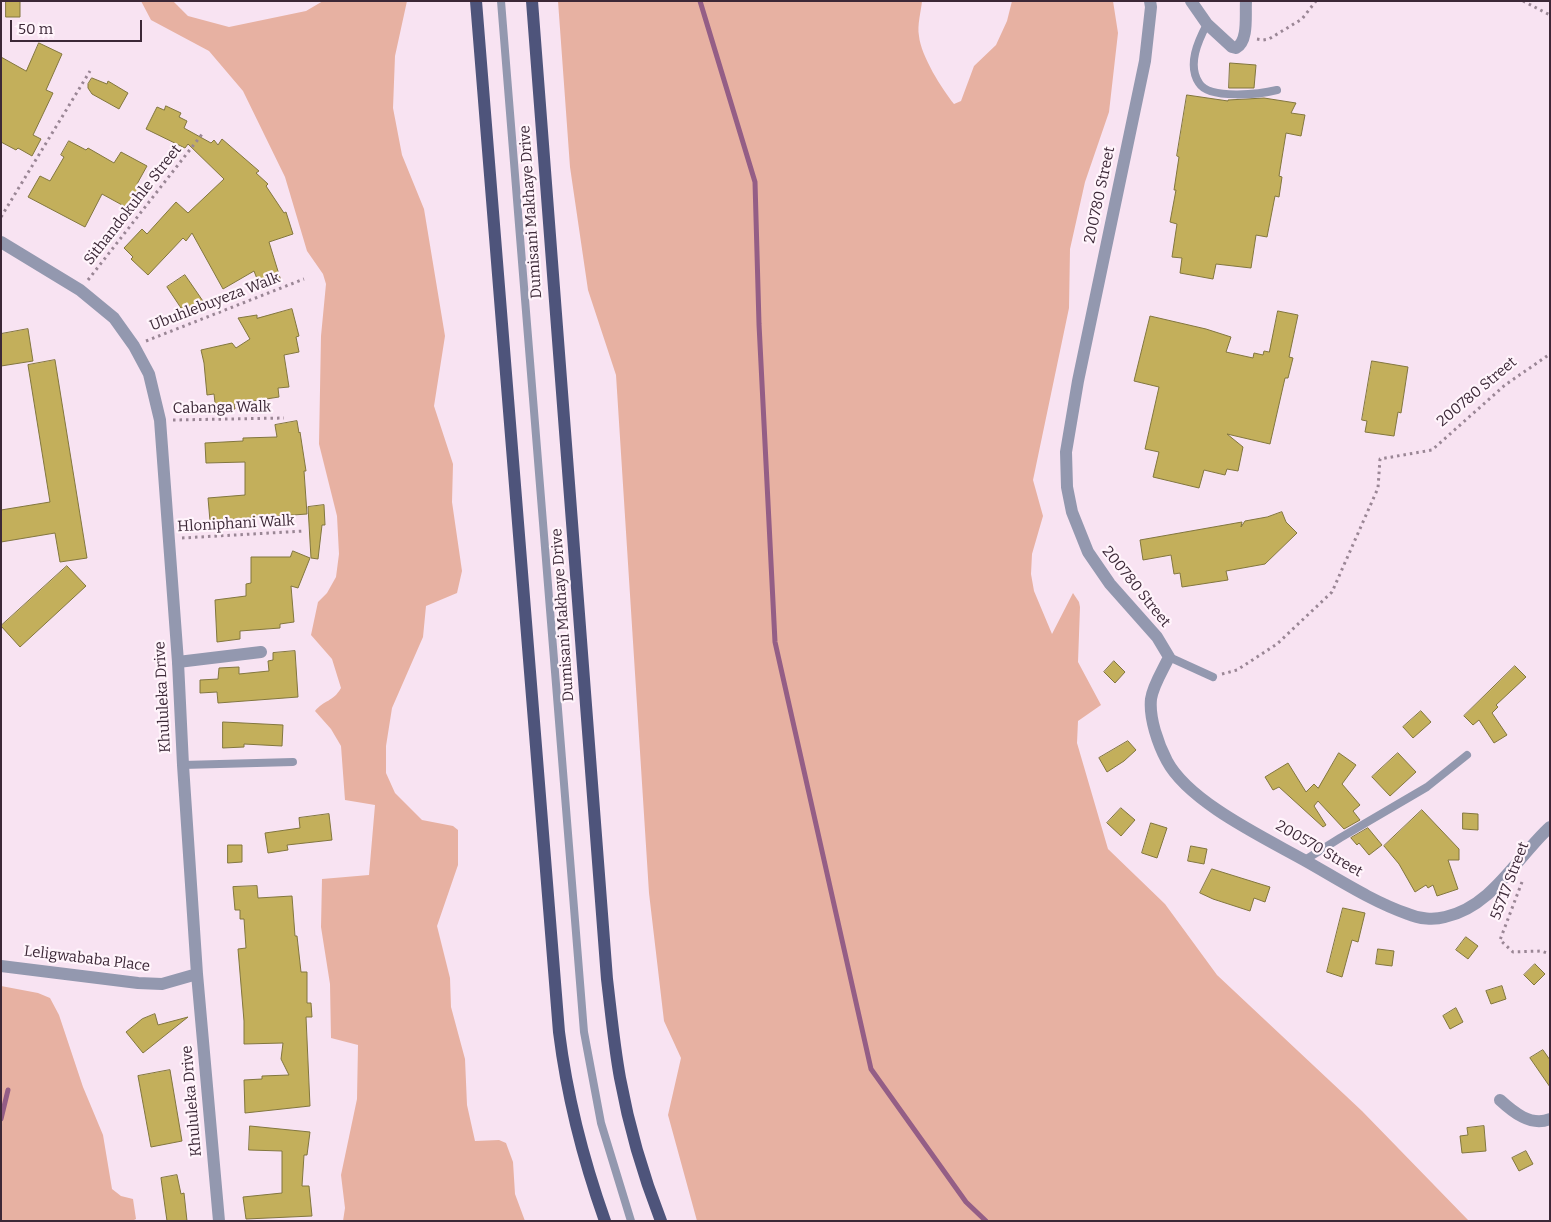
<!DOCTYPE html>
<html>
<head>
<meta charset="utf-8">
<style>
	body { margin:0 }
	#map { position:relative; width:1551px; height:1222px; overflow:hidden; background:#f8e3f2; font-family:Bitter,serif }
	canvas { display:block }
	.frame { position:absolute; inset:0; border:2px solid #3c2837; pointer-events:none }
	.scale { position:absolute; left:10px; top:20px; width:132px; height:22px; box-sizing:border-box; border:2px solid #3c2837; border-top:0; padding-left:6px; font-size:15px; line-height:18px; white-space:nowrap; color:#3c2837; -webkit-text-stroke:4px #fff4fb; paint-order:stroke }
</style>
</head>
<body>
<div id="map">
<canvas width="1551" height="1222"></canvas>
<div class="frame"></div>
<div class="scale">50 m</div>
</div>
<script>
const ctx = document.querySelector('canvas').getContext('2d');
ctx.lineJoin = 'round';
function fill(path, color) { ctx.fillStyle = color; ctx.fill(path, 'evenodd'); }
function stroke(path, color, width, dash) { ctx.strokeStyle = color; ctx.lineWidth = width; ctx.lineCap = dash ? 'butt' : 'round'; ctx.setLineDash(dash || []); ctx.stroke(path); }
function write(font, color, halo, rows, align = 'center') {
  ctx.font = font + ' Bitter,serif'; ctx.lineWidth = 4.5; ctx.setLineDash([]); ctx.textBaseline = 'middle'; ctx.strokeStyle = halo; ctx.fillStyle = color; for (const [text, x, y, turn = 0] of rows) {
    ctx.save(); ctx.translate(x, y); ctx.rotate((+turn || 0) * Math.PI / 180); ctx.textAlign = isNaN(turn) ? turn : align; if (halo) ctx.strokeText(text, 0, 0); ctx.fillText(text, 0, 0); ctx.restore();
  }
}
fill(new Path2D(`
	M 141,1 L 173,1 L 188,16 L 229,27 L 306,11 L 323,1 L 407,1 L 395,56 L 393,108 L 402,155 L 424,209 L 445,336 L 434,406 L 453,464 L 452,502 L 462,571 L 457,593 L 426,606 L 423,637 L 392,708 L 386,746 L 386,773 L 395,793 L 422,820 L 453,826 L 458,830 L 458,865 L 437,926 L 450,978 L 451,1007 L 465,1059 L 467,1105 L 475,1141 L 499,1140 L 506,1143 L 513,1162 L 515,1194 L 525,1221 L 343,1221 L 345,1208 L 341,1175 L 357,1099 L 358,1045 L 331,1038 L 330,984 L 321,927 L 322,879 L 369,875 L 375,805 L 345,800 L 341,746 L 331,729 L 315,711 C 324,700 333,702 341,688 L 332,659 L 311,635 L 318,602 L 327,593 L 336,577 L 339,554 L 337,516 L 319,444 L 321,336 L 326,284 L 323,274 L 307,251 L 285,177 L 243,91 L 209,51 L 151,20 Z
	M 558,1 L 922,1 C 921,12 917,25 919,36 C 921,56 942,89 954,104 L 961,101 L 974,66 L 996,45 L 1007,21 L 1012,1 L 1113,1 L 1118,33 L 1109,112 L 1085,182 L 1070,249 L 1069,308 L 1033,480 L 1043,516 L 1032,554 L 1031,574 L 1034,591 L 1052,634 L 1073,593 L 1079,602 L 1080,607 L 1078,662 L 1101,705 L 1078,721 L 1077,743 L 1108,849 L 1165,904 L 1217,975 L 1362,1111 L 1469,1221 L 697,1221 L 668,1115 L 681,1058 L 664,1021 L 649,893 L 616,375 L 588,290 L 570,167 Z
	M 1,986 L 38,993 L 50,998 L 59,1015 L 83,1087 L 103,1135 L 112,1189 L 121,1196 L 133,1199 L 136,1219 L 132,1221 L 1,1221 Z`), '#e7b1a2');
stroke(new Path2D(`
	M 700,1 L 755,182 L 759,324 L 775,642 L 871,1069 L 966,1202 L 986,1221
	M 1,1119 L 8,1090`), '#945e86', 5);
const building = new Path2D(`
	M 6,1 L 20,1 L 20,17 L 6,17 Z
	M 39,43 L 62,54 L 46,90 L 53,93 L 33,135 L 41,139 L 32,156 L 18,148 L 16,150 L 1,142 L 1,57 L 26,71 Z
	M 1230,63 L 1256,65 L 1254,88 L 1229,88 Z
	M 92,78 L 107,84 L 108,81 L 128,93 L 119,109 L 92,94 L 88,88 L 88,84 Z
	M 1187,95 L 1228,101 L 1228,100 L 1264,98 L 1296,103 L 1291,113 L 1305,115 L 1301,136 L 1286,133 L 1279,176 L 1282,177 L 1279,197 L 1275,196 L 1267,237 L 1256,235 L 1251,268 L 1216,264 L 1213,279 L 1180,273 L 1182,258 L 1172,257 L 1177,224 L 1170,222 L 1176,190 L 1174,190 L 1179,157 L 1177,156 Z
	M 166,106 L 181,113 L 179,117 L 187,121 L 184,128 L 211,143 L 214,140 L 218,145 L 222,139 L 259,171 L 256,173 L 268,184 L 266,186 L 284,213 L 286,212 L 293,234 L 269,242 L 281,281 L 261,289 L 254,271 L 223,289 L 192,233 L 186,241 L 183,238 L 148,275 L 131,259 L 133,257 L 124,248 L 142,229 L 147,234 L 176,202 L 188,213 L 224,179 L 188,144 L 185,148 L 146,129 L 157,107 L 164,110 Z
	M 69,141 L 86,150 L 88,148 L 114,163 L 121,152 L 147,166 L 137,184 L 146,190 L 133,211 L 102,194 L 85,227 L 28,197 L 40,176 L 50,181 L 64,157 L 61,155 Z
	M 185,275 L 205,304 L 189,316 L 183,307 L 181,308 L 167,287 Z
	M 292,309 L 299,336 L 296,337 L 299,352 L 284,355 L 289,387 L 278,388 L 279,397 L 234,404 L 235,409 L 216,411 L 214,394 L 207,395 L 204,363 L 201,350 L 232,343 L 236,348 L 250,339 L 238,318 L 257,315 L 257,318 Z
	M 1278,311 L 1298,315 L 1289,357 L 1293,358 L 1288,378 L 1285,378 L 1270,444 L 1227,434 L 1243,447 L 1238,471 L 1227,469 L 1225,475 L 1204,470 L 1199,488 L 1153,477 L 1159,452 L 1145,449 L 1159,387 L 1134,381 L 1150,316 L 1206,329 L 1231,337 L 1226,352 L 1253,358 L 1254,353 L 1263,355 L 1264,351 L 1269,352 Z
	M 28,329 L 33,361 L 1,366 L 1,334 Z
	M 55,360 L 87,558 L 60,562 L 55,533 L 1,542 L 1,510 L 50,502 L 28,365 Z
	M 1372,361 L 1408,367 L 1401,413 L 1398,412 L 1394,436 L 1365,432 L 1367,421 L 1362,420 Z
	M 297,421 L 299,433 L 300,432 L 306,471 L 304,471 L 307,514 L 210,521 L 208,498 L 245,495 L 245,462 L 206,463 L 205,443 L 243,441 L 243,438 L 277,437 L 275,425 Z
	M 324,505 L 325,525 L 322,525 L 318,559 L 311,558 L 308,507 Z
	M 1282,512 L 1286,522 L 1297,533 L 1265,564 L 1226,571 L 1228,580 L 1182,587 L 1180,573 L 1174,574 L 1171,555 L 1143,560 L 1140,540 L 1242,522 L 1241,527 L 1245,521 L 1267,517 Z
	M 293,551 L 310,558 L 298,588 L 291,586 L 294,622 L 280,624 L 280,628 L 240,631 L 240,639 L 217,642 L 215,600 L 246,596 L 246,584 L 251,583 L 251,557 L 290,557 Z
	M 67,566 L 86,586 L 20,647 L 1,626 Z
	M 295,651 L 298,697 L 218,703 L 217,692 L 200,693 L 200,680 L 218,679 L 219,668 L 239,667 L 239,674 L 269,671 L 268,661 L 273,660 L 273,653 Z
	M 1114,661 L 1125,672 L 1115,683 L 1104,672 Z
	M 1515,666 L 1526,677 L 1496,705 L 1498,707 L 1492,713 L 1507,735 L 1494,743 L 1479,720 L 1473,725 L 1464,716 Z
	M 1421,711 L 1431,722 L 1413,738 L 1403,727 Z
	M 223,722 L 283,725 L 282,746 L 244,744 L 244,747 L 223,748 Z
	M 1128,741 L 1136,750 L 1124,761 L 1107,772 L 1099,758 Z
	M 1339,753 L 1356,765 L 1342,784 L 1360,805 L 1353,811 L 1360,820 L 1344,829 L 1318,801 L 1314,806 L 1326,825 L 1323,827 L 1279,787 L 1273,790 L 1265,777 L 1288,763 L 1306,792 L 1314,784 L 1318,788 Z
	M 1398,753 L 1416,772 L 1390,796 L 1372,777 Z
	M 1121,808 L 1135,820 L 1121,836 L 1107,823 Z
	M 1422,810 L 1459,849 L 1459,860 L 1448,860 L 1458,889 L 1437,896 L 1433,885 L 1428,888 L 1426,885 L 1415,892 L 1399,864 L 1384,846 Z
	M 1463,813 L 1478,814 L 1478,830 L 1463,829 Z
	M 329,814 L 332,840 L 287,845 L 288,850 L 268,853 L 265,833 L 300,828 L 299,818 Z
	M 1151,823 L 1167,828 L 1157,858 L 1142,853 Z
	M 1368,828 L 1382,845 L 1369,855 L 1359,843 L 1357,845 L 1351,838 Z
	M 228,845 L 242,845 L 242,862 L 228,863 Z
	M 1191,846 L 1207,849 L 1204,864 L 1188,861 Z
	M 1212,869 L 1270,887 L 1265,902 L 1254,898 L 1250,911 L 1213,899 L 1200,893 Z
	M 257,886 L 258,898 L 292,896 L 295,936 L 297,936 L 301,972 L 307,972 L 307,1003 L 311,1003 L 312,1017 L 306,1017 L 310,1106 L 245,1113 L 244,1080 L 262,1079 L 262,1076 L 289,1075 L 281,1059 L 283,1043 L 244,1044 L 244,1021 L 238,949 L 246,948 L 244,919 L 240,919 L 240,910 L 235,910 L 233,887 Z
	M 1343,908 L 1365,913 L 1358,942 L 1352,940 L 1342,977 L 1327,972 Z
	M 1466,937 L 1478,946 L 1468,959 L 1456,950 Z
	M 1378,949 L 1394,951 L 1392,966 L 1376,964 Z
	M 1535,964 L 1545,974 L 1534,985 L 1524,975 Z
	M 1502,986 L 1506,999 L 1491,1004 L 1486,991 Z
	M 1456,1008 L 1463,1022 L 1450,1029 L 1443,1016 Z
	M 155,1014 L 158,1025 L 188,1017 L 143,1053 L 126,1032 L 142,1019 Z
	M 1543,1050 L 1550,1060 L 1550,1087 L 1530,1058 Z
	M 170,1070 L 182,1141 L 151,1147 L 138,1076 Z
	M 250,1126 L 310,1132 L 307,1155 L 304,1155 L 302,1186 L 309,1186 L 312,1216 L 246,1219 L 243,1197 L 282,1193 L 282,1151 L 249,1150 Z
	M 1484,1126 L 1486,1151 L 1462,1153 L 1460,1136 L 1468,1135 L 1467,1128 Z
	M 1526,1151 L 1533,1164 L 1519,1171 L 1512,1158 Z
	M 177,1175 L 181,1194 L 184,1193 L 187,1221 L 167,1221 L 161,1178 Z`);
fill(building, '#c3af5b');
stroke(building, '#82763e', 1);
stroke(new Path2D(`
	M 1523,1 L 1550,15
	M 1257,39 L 1263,40 L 1269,39 L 1302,19 L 1316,1
	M 1,217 L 90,71
	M 88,280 L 203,133
	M 146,341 L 304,279
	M 173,420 L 284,418
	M 182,538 L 304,531
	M 1222,674 L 1237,670 L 1277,644 L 1332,592 L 1378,488 L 1380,459 L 1432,450 L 1505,385 L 1550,354
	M 1522,882 L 1500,940 L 1513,952 L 1541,951 L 1550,954`), '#9a8695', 3, [2.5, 4]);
stroke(new Path2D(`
	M 501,1 L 584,1032 L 601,1123 L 631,1221
	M 1207,24 C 1198,41 1187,65 1199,83 C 1209,100 1261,94 1277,90
	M 1169,657 L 1213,677
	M 183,765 L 293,762
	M 1305,860 L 1340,838 L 1427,787 L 1467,755`), '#9398af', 8);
stroke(new Path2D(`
	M 1150,1 L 1151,7 L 1145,61 L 1078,381 L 1066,452 L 1067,487 L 1072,512 L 1088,552 L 1110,584 L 1157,637 L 1169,657 C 1163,670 1153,685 1151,699 C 1149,718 1158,744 1167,761 C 1189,802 1263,837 1304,860 C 1338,879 1371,901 1408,914 C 1419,919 1434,920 1445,917 C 1492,907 1517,857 1550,827
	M 1191,1 L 1207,24 L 1232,47 L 1236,48 C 1249,41 1245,14 1246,1
	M 178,662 L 261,652
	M 1500,1100 C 1513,1112 1531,1127 1550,1119`), '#9398af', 12);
stroke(new Path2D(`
	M 1,242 L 80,290 L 114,318 L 134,346 L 149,374 L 160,420 L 178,662 L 183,765 L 197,974 L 219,1221
	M 1,966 L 138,983 L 162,984 L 197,974`), '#9398af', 12);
stroke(new Path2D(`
	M 476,1 L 559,1032 C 567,1096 583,1159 605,1221
	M 532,1 L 607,979 C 611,1012 614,1045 620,1078 C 629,1127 643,1175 661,1221`), '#4e547b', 12);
write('15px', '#3c2837', '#fff4fb', [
	["200780 Street",1100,195,-78],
	["Sithandokuhle Street",133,205,-52],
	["Dumisani Makhaye Drive",531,212,-94],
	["Ubuhlebuyeza Walk",215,302,-21],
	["200780 Street",1477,392,-40],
	["Cabanga Walk",222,408,-1],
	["Hloniphani Walk",236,524,-3],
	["200780 Street",1136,587,51],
	["Dumisani Makhaye Drive",563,615,-94],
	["Khululeka Drive",163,697,-93],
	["200570 Street",1319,849,30],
	["55717 Street",1510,881,-69],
	["Leligwababa Place",87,959,7],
	["Khululeka Drive",192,1101,-95]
]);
</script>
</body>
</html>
